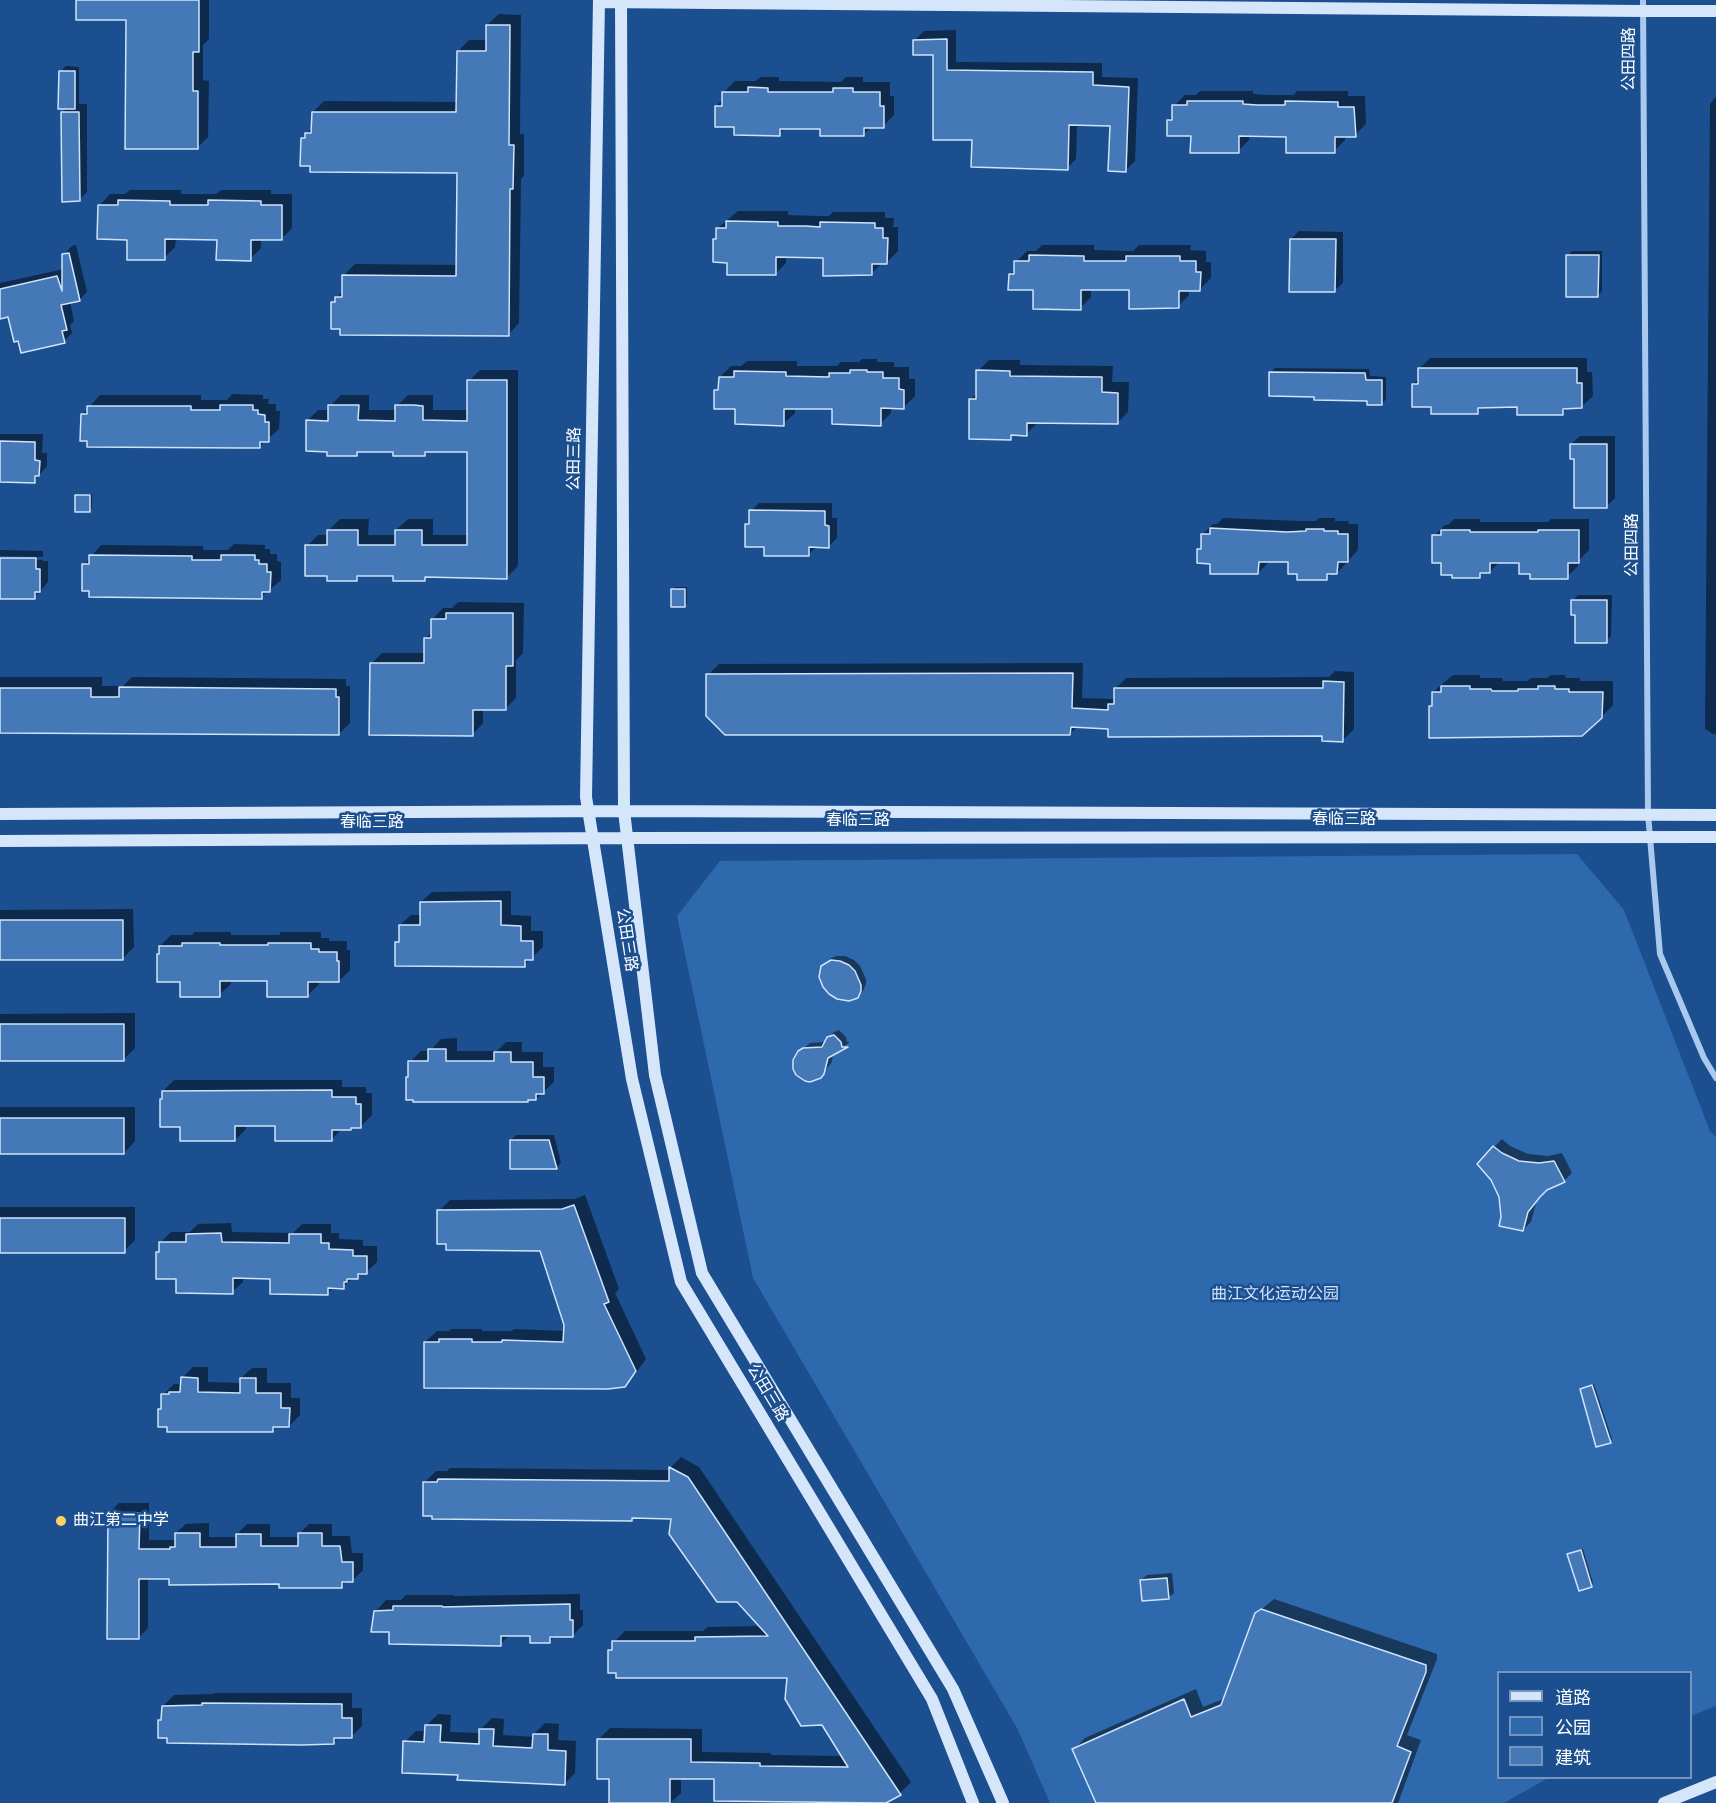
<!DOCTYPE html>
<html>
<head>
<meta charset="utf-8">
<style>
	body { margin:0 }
	#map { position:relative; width:1716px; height:1803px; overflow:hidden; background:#1b4f8f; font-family:Roboto,"Noto Sans SC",sans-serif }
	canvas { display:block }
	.legend { position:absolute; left:1497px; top:1671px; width:195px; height:108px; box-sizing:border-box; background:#1b4f8f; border:2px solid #7695bc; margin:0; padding:8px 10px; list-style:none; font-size:18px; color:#fff }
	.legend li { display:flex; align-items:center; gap:12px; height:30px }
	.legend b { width:30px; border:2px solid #7695bc }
</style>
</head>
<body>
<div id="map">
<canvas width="1716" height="1803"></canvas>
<ul class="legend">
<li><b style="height:8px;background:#d6e6fa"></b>道路</li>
<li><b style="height:16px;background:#2e69ad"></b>公园</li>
<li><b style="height:16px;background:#4478b7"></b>建筑</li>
</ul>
</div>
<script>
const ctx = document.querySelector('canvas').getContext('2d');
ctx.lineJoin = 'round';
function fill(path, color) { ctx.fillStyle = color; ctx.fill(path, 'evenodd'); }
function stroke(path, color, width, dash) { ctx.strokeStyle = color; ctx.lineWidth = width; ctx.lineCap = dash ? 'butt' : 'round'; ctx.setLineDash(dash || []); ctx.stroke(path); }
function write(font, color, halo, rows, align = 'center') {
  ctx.font = font + ' Roboto,"Noto Sans SC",sans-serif'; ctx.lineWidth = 5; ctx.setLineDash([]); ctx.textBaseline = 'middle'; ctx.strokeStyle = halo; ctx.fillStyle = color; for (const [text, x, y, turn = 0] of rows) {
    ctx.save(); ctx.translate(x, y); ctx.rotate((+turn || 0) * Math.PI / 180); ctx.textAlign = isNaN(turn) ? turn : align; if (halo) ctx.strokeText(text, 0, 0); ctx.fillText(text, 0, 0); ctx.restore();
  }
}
fill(new Path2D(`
	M 1577,854 L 1624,910 L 1710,1131 L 1716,1137 L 1716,1706 L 1691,1716 L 1690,1672 L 1498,1672 L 1498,1778 L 1548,1778 L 1504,1803 L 1050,1803 L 1017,1728 L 753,1278 L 677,916 L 720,861 Z`), '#2e69ad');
fill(new Path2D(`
	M 78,0 L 209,0 L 209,39 L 203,45 L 203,80 L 209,81 L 208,137 L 197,148 L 127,19 Z
	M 499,14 L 521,15 L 520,134 L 524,134 L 524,176 L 521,179 L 519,323 L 508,335 L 333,303 L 343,290 L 343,276 L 355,264 L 458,265 L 459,171 L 302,139 L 313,126 L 313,112 L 324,101 L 458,102 L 458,51 L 469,40 L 487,40 L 487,25 Z
	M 956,30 L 956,62 L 1102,63 L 1102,77 L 1138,78 L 1135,161 L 1126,170 L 1111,124 L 1077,124 L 1076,159 L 1067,168 L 974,138 L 934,54 L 915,40 L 924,31 Z
	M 66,66 L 79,67 L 79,104 L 87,104 L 87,192 L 79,200 L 63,112 L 68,107 L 60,72 Z
	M 761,77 L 779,77 L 779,81 L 841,82 L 846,77 L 863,77 L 863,82 L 890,82 L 890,96 L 894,96 L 894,115 L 883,126 L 872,126 L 864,134 L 822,127 L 786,127 L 779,134 L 736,126 L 716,106 L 724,99 L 724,92 L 735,81 L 756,81 Z
	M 1200,91 L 1253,91 L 1253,94 L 1269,95 L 1294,95 L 1297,91 L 1348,91 L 1348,96 L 1365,96 L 1366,124 L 1355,135 L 1345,135 L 1345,140 L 1334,151 L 1287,135 L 1249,135 L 1249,140 L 1238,151 L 1192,135 L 1168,120 L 1174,115 L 1174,106 L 1185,95 L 1196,95 Z
	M 1716,97 L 1716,734 L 1713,734 L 1705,729 L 1710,104 Z
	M 130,190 L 181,190 L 181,194 L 216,194 L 221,190 L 271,190 L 271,194 L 292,194 L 292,228 L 281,239 L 261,238 L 261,248 L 250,259 L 218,238 L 176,238 L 175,247 L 164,258 L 128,238 L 99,206 L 110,194 L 125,194 Z
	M 738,211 L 788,211 L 788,215 L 818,216 L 829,216 L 833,212 L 885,212 L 885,218 L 894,218 L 893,227 L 898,227 L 898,251 L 887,262 L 883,262 L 871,274 L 825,256 L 786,256 L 786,263 L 775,274 L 728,261 L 715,239 L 718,236 L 718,228 Z
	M 1299,231 L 1343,232 L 1343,283 L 1334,291 L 1291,239 Z
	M 76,245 L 87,292 L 79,300 L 70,302 L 74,321 L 70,325 L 72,333 L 64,341 L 19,339 L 10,315 L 0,317 L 0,283 L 64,269 L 64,254 L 72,246 ZM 68,258 L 71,258 L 80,296 L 77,296 Z
	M 1042,245 L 1094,245 L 1094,250 L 1124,251 L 1133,251 L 1139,245 L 1191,245 L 1190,250 L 1206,251 L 1206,262 L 1211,262 L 1211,278 L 1200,289 L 1189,289 L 1189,295 L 1178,306 L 1130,289 L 1091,289 L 1091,297 L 1080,308 L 1034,289 L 1010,274 L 1015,269 L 1016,262 L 1027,251 L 1036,251 Z
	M 1572,251 L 1602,251 L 1602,291 L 1598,296 L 1568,255 Z
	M 1430,358 L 1587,358 L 1587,372 L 1592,372 L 1593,396 L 1581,407 L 1568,407 L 1563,413 L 1519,406 L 1483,406 L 1477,412 L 1433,406 L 1413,384 L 1419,379 L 1419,369 Z
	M 862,359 L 877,359 L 877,362 L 894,362 L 894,367 L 909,367 L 909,379 L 915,379 L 915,396 L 904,407 L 891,407 L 891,413 L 880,424 L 834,408 L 795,407 L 795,413 L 783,424 L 736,408 L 716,390 L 720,386 L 720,377 L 731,366 L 741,366 L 747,361 L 797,361 L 797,366 L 837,366 L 841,362 L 859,362 Z
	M 989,360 L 1020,360 L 1020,365 L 1113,366 L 1112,382 L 1129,382 L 1128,412 L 1117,423 L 1038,422 L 1026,434 L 1015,434 L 1010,438 L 971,399 L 978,392 L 978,371 Z
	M 1275,368 L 1369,369 L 1370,376 L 1386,377 L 1386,399 L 1382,404 L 1369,400 L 1315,396 L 1271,372 Z
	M 480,370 L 518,370 L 518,566 L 507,577 L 429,575 L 424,580 L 395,575 L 361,575 L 356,580 L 328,575 L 307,546 L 318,535 L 329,535 L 329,530 L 340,519 L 369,519 L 368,535 L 396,535 L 396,530 L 408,519 L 433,519 L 433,535 L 469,535 L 469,450 L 429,450 L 425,455 L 395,450 L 361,450 L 356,455 L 307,421 L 318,410 L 330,410 L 330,406 L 341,395 L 369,395 L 369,410 L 397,410 L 397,406 L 408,395 L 433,395 L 433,410 L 469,410 L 469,381 Z
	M 232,394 L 263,395 L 263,399 L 269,399 L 268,404 L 276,404 L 276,411 L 280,411 L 279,429 L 259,447 L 82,415 L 100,395 L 201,395 L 201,400 L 227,400 Z
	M 0,434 L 43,434 L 42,453 L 47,453 L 47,466 L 34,481 L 0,481 Z
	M 1580,436 L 1615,436 L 1615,498 L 1607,506 L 1575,457 L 1571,444 Z
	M 78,494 L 92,494 L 92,508 L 90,510 L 76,496 Z
	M 759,503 L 832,503 L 832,518 L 837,518 L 837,538 L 829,546 L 817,546 L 809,554 L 766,545 L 746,525 L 751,521 L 751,511 Z
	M 1223,518 L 1299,521 L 1316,521 L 1319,518 L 1335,518 L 1335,521 L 1349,521 L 1348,524 L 1358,524 L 1358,550 L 1337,573 L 1332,573 L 1326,578 L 1290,561 L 1269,562 L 1258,573 L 1211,562 L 1199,550 L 1202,546 L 1202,535 L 1213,524 L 1217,524 Z
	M 1454,519 L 1480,519 L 1480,522 L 1548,522 L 1551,519 L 1589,519 L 1589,550 L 1578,561 L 1578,566 L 1567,577 L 1531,573 L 1521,562 L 1500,561 L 1490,572 L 1484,572 L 1479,576 L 1442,561 L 1434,536 L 1445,525 L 1448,525 Z
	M 234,544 L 265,545 L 265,549 L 270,549 L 270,554 L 277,554 L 277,561 L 281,562 L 281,580 L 261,597 L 84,565 L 101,545 L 203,546 L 203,550 L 228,550 Z
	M 0,550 L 43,551 L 43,557 L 0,556 Z
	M 43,557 L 43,561 L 48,561 L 48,582 L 34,598 L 0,597 L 0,559 L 43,560 Z
	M 675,587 L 687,587 L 687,603 L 685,605 L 673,589 Z
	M 1578,595 L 1612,595 L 1611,636 L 1606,641 L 1576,613 L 1573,600 Z
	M 458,602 L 524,603 L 523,653 L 516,660 L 516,698 L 505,709 L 483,708 L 483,723 L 472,735 L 371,664 L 382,653 L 426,653 L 426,638 L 432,632 L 432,620 L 443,608 L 452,608 Z
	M 1083,663 L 1082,698 L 1115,699 L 1115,689 L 1126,678 L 1329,677 L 1335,671 L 1354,672 L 1354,729 L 1343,740 L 1323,735 L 1078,726 L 1070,734 L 708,675 L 719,664 Z
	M 1453,675 L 1480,675 L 1480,678 L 1502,678 L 1503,681 L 1528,681 L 1531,678 L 1547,678 L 1551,675 L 1565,675 L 1566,678 L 1580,678 L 1580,681 L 1613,681 L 1613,705 L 1601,717 L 1430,707 L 1433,704 L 1433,692 Z
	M 0,677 L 102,677 L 102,686 L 123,686 L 132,677 L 346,679 L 346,686 L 350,686 L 350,723 L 339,734 L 0,731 Z
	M 511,891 L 511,915 L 531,916 L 531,931 L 543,931 L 543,947 L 524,965 L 396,943 L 400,939 L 400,925 L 411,915 L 421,915 L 421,902 L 432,892 Z
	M 133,909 L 134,947 L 123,958 L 0,958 L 0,910 Z
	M 194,932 L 231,932 L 231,935 L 279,935 L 281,932 L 321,932 L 321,938 L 329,938 L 329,941 L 347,941 L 347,950 L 350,950 L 350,970 L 339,981 L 319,981 L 319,984 L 308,995 L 269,980 L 231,980 L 231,984 L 219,995 L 181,981 L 160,946 L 171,935 L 192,935 Z
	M 837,956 L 845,956 L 854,960 L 860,966 L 866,979 L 866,984 L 863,991 L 857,997 L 825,964 L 831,958 Z
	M 135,1013 L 135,1048 L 124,1059 L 0,1060 L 0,1014 Z
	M 839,1030 L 846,1037 L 847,1042 L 850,1042 L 833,1054 L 832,1062 L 820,1077 L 802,1050 L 810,1043 L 826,1042 L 834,1032 Z
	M 457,1038 L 457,1051 L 497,1051 L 506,1042 L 522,1042 L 522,1052 L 543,1052 L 543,1067 L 554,1067 L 554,1082 L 536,1099 L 528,1100 L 408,1077 L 410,1075 L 410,1062 L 421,1051 L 430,1051 L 441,1039 Z
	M 174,1080 L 342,1080 L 342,1087 L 366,1087 L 366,1093 L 372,1093 L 372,1115 L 361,1126 L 342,1129 L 331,1140 L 277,1124 L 246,1124 L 246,1129 L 235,1140 L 181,1126 L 161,1099 L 163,1098 L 163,1091 Z
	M 0,1107 L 135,1107 L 135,1141 L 124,1153 L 0,1153 Z
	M 516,1135 L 554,1135 L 561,1163 L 556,1168 L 511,1140 Z
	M 1502,1139 L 1510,1146 L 1528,1154 L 1548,1156 L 1562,1153 L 1572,1173 L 1564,1181 L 1545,1190 L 1536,1203 L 1531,1222 L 1523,1230 L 1502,1217 L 1494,1147 Z
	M 585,1195 L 619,1289 L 615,1293 L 646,1359 L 635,1374 L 624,1386 L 425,1342 L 437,1331 L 449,1331 L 451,1329 L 482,1329 L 482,1331 L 512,1331 L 514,1329 L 565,1331 L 566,1325 L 541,1249 L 439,1211 L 450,1200 L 575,1199 Z
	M 0,1207 L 135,1207 L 135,1240 L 124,1251 L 0,1251 Z
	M 231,1223 L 232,1232 L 293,1233 L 302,1224 L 331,1224 L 331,1233 L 339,1233 L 339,1239 L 363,1240 L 363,1246 L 377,1246 L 377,1262 L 366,1272 L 363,1272 L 357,1278 L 353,1278 L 343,1287 L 334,1287 L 328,1293 L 272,1277 L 243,1277 L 243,1282 L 232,1292 L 177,1278 L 158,1253 L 160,1250 L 160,1243 L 171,1232 L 190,1232 L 198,1224 Z
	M 193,1367 L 208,1367 L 208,1382 L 241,1383 L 241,1378 L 252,1368 L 267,1368 L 267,1383 L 291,1383 L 291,1398 L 300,1398 L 300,1415 L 289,1426 L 277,1426 L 272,1431 L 160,1409 L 163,1406 L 163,1395 L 174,1384 L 179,1384 L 182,1381 L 182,1378 Z
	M 1594,1384 L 1612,1439 L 1610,1442 L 1582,1389 Z
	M 681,1457 L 699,1467 L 911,1782 L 900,1793 L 883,1803 L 715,1800 L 716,1778 L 681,1778 L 681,1793 L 670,1803 L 610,1803 L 611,1777 L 599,1739 L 610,1728 L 702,1729 L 702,1752 L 771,1753 L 771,1755 L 843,1756 L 823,1724 L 789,1677 L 610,1650 L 614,1646 L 614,1642 L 625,1631 L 703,1631 L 708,1627 L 761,1626 L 672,1517 L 634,1517 L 632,1519 L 425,1482 L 436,1471 L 447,1471 L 450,1468 L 670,1470 L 670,1468 Z
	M 119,1503 L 149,1503 L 149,1540 L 176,1540 L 176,1533 L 186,1524 L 209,1523 L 209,1537 L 237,1537 L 237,1534 L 247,1524 L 270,1524 L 270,1537 L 299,1537 L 299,1534 L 309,1524 L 332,1524 L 332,1536 L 350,1536 L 352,1553 L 363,1553 L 363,1570 L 353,1580 L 348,1580 L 342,1586 L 148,1578 L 148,1628 L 138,1638 L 109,1513 Z
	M 1583,1549 L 1593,1583 L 1591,1585 L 1569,1555 Z
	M 1172,1573 L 1174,1593 L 1168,1598 L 1141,1580 L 1147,1575 Z
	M 580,1594 L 580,1610 L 583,1610 L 583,1625 L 572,1636 L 555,1636 L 550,1641 L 531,1635 L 510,1635 L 500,1644 L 391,1631 L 375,1612 L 386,1600 L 401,1600 L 406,1595 L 453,1595 L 454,1596 Z
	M 1274,1599 L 1437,1654 L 1437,1659 L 1407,1735 L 1421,1740 L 1398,1803 L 1098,1803 L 1074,1749 L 1085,1738 L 1196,1689 L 1203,1707 L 1226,1698 L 1256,1614 Z
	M 215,1693 L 352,1693 L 352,1708 L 362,1708 L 362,1726 L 351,1737 L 340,1736 L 333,1743 L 169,1736 L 160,1721 L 163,1717 L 163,1706 L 174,1695 L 213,1694 Z
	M 438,1714 L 451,1715 L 450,1732 L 481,1733 L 481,1729 L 492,1718 L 504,1719 L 503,1735 L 534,1737 L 534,1734 L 545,1723 L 559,1724 L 558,1740 L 576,1741 L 575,1773 L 564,1784 L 459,1774 L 405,1742 L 416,1731 L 426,1731 L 427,1725 Z`), '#0007');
const building = new Path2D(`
	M 76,0 L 199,0 L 199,52 L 193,52 L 193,91 L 198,91 L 198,149 L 125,149 L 126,20 L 76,20 Z
	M 486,25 L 510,25 L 509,145 L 514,145 L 513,189 L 510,189 L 509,336 L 340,335 L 340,329 L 331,329 L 331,302 L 335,302 L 335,297 L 342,297 L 342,275 L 456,276 L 457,173 L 310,172 L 310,166 L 300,166 L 301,138 L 305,138 L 305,133 L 311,133 L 312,112 L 456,112 L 457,51 L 486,51 Z
	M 947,39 L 947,70 L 1093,72 L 1093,85 L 1129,87 L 1126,172 L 1108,171 L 1110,126 L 1069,125 L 1068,170 L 971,167 L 972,140 L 933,140 L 933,55 L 913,55 L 913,40 Z
	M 59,71 L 75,71 L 75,109 L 58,109 Z
	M 748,87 L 768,88 L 768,92 L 833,92 L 833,88 L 853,88 L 853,92 L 880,92 L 880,106 L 884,106 L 884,128 L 864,128 L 864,136 L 820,136 L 820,129 L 780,129 L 780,136 L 734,135 L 734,127 L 715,127 L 715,106 L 722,106 L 722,92 L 748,92 Z
	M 1187,101 L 1243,101 L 1243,104 L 1257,105 L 1285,105 L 1285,101 L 1338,102 L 1338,107 L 1354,107 L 1356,137 L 1335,137 L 1335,153 L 1286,153 L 1286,137 L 1239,136 L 1239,153 L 1190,153 L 1191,136 L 1167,136 L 1167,120 L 1172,120 L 1172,105 L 1187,105 Z
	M 61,112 L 79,112 L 80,201 L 62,202 Z
	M 118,200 L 170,201 L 170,205 L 208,205 L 208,200 L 261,201 L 261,205 L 282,205 L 282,240 L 251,240 L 251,261 L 216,260 L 217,240 L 165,239 L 165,260 L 127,260 L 127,240 L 97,239 L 98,205 L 118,205 Z
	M 726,221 L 778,222 L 778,226 L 806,226 L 820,227 L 820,222 L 875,223 L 875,228 L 883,228 L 883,238 L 888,238 L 887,264 L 872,264 L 872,275 L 823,276 L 823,258 L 776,257 L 776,275 L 727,275 L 727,263 L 713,262 L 713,239 L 716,239 L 716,228 L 726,228 Z
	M 1290,239 L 1336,239 L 1335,292 L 1289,292 Z
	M 69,253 L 80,301 L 61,305 L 67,330 L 62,331 L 65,343 L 21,353 L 18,341 L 14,342 L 8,317 L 0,319 L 0,289 L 57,276 L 62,291 L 62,254 Z
	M 1029,255 L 1084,256 L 1084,261 L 1126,261 L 1126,256 L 1180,256 L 1180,261 L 1196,261 L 1196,272 L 1201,272 L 1200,291 L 1179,291 L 1179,308 L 1129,309 L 1129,290 L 1081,290 L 1081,310 L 1033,309 L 1033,290 L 1008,290 L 1009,274 L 1014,274 L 1014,261 L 1029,261 Z
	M 1566,255 L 1599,255 L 1598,297 L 1566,297 Z
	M 1418,368 L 1577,368 L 1577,383 L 1582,383 L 1582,408 L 1563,409 L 1563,415 L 1517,415 L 1517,407 L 1478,408 L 1478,414 L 1431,414 L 1431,407 L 1412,407 L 1412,384 L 1418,384 Z
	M 850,370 L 867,370 L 867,372 L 883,372 L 883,378 L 899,378 L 899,389 L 904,390 L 904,409 L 881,408 L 881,426 L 832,424 L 832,409 L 784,409 L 784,426 L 735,424 L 735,409 L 714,409 L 714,390 L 718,390 L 719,377 L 734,377 L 734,371 L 786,372 L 786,376 L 829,377 L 829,373 L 850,373 Z
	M 976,370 L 1010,371 L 1010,376 L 1102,377 L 1102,392 L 1118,393 L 1118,424 L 1027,423 L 1027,436 L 1011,435 L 1011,440 L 969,439 L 969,399 L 976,399 Z
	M 1269,372 L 1365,373 L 1366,380 L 1382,380 L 1382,405 L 1367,405 L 1367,401 L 1314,400 L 1314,397 L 1269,396 Z
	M 467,380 L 507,380 L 507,579 L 425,577 L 425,581 L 393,581 L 393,576 L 357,576 L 357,581 L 327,581 L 327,576 L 305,576 L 305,545 L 327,545 L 327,530 L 358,530 L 358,545 L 395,545 L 395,530 L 422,530 L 422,545 L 467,545 L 467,452 L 425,452 L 425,456 L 393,456 L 393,452 L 357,452 L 357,456 L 327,456 L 327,452 L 306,451 L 306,420 L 328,421 L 328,405 L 359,405 L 358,420 L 395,421 L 395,405 L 414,405 L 423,406 L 423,420 L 467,421 Z
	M 220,405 L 253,405 L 253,410 L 258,410 L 258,414 L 265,415 L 265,422 L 269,422 L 269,442 L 260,442 L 260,448 L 243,448 L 87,447 L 87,441 L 80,441 L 81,414 L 87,414 L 87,406 L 191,406 L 191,410 L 220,410 Z
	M 0,441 L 35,442 L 35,460 L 40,461 L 39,476 L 35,476 L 35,483 L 0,482 Z
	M 1570,444 L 1607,444 L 1607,508 L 1574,508 L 1574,459 L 1570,459 Z
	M 75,495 L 90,495 L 90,512 L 75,512 Z
	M 749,510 L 825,511 L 825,525 L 829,526 L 829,548 L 809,547 L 809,556 L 764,556 L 764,547 L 745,547 L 745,524 L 749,524 Z
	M 1210,528 L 1287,532 L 1306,531 L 1306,529 L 1324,529 L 1324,531 L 1338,531 L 1338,534 L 1348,534 L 1348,562 L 1338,562 L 1337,574 L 1327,574 L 1327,580 L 1297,580 L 1297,574 L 1288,574 L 1288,562 L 1259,562 L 1258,574 L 1210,574 L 1210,564 L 1197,563 L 1197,549 L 1201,549 L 1201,534 L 1210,534 Z
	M 1441,530 L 1470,530 L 1470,532 L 1538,532 L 1538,530 L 1579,530 L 1579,563 L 1568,563 L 1568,579 L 1530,579 L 1530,574 L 1519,574 L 1519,563 L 1490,563 L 1490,573 L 1480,573 L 1480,578 L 1452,578 L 1452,575 L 1441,575 L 1441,563 L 1432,563 L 1432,535 L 1441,535 Z
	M 89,555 L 192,556 L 192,560 L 221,560 L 221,555 L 255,555 L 255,560 L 259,560 L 259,564 L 267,564 L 267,572 L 271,572 L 270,592 L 262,592 L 262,599 L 89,597 L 89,591 L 82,591 L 82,564 L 89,564 Z
	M 0,558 L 36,558 L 36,569 L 40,569 L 40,592 L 35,592 L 35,599 L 0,599 Z
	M 671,589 L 685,589 L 685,607 L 671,607 Z
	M 1571,600 L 1607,600 L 1607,643 L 1575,643 L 1575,615 L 1571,615 Z
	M 446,613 L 513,613 L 513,666 L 506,666 L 506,710 L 473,710 L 473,736 L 369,735 L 370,663 L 424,663 L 424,638 L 431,638 L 431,619 L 446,619 Z
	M 1073,673 L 1072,708 L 1108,710 L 1108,704 L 1114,704 L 1114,688 L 1323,688 L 1323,681 L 1344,682 L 1343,742 L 1322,741 L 1322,736 L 1108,737 L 1108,729 L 1071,727 L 1070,735 L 725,735 L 706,716 L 706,674 Z
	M 1441,686 L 1470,686 L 1470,689 L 1491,689 L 1492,691 L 1518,691 L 1518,689 L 1538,689 L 1538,686 L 1555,686 L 1555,689 L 1569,689 L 1569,692 L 1603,692 L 1602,718 L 1582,736 L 1429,738 L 1429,706 L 1432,706 L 1432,692 L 1441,692 Z
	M 119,687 L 336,689 L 336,697 L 339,697 L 339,735 L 0,733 L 0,688 L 91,688 L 91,697 L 119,697 Z
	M 501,901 L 501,925 L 521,926 L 521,941 L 533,941 L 533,960 L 525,960 L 525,967 L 395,966 L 395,942 L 399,942 L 399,925 L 420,925 L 420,902 Z
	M 0,920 L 123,920 L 123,960 L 0,960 Z
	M 182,943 L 220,943 L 220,945 L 268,945 L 268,943 L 311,943 L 311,949 L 319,949 L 319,952 L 337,952 L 337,961 L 339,961 L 339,982 L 308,982 L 308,997 L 267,997 L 267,981 L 220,981 L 220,997 L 180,997 L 180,982 L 157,982 L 157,954 L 159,954 L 159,946 L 182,946 Z
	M 831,960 L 840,961 L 849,965 L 855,971 L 861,985 L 861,991 L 858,998 L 849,1001 L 837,999 L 829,994 L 823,987 L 819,977 L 821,966 Z
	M 0,1024 L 124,1024 L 124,1061 L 0,1061 Z
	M 834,1035 L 841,1042 L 842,1047 L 848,1047 L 828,1058 L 824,1074 L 821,1078 L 810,1082 L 805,1081 L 796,1075 L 793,1069 L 793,1060 L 798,1051 L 803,1048 L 822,1047 L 827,1037 Z
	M 428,1049 L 446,1049 L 446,1061 L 494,1061 L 494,1052 L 511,1052 L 511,1062 L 533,1062 L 533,1077 L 544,1077 L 544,1094 L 536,1094 L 536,1100 L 528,1100 L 528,1102 L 413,1102 L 413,1100 L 406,1100 L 406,1077 L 408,1077 L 408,1061 L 428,1061 Z
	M 332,1090 L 332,1097 L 356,1097 L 356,1104 L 361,1104 L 361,1128 L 351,1128 L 351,1130 L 332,1130 L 332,1141 L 275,1141 L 275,1126 L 235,1126 L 235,1141 L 180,1141 L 180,1127 L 160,1127 L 160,1099 L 162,1099 L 162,1091 Z
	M 0,1118 L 124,1118 L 124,1154 L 0,1154 Z
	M 510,1140 L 549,1140 L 557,1169 L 510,1169 Z
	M 1493,1146 L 1502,1153 L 1519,1161 L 1539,1163 L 1554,1161 L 1565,1182 L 1547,1190 L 1540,1197 L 1528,1212 L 1523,1231 L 1499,1226 L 1501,1217 L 1499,1197 L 1491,1180 L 1477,1164 Z
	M 574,1205 L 609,1302 L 604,1304 L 636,1371 L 625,1387 L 608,1389 L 424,1388 L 424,1342 L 439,1342 L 439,1339 L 472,1339 L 472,1342 L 502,1342 L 502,1340 L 563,1342 L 564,1325 L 540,1251 L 446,1250 L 446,1244 L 437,1244 L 437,1210 L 562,1209 Z
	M 0,1218 L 125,1218 L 125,1253 L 0,1253 Z
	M 221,1233 L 222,1242 L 289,1243 L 289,1234 L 321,1234 L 321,1243 L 329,1243 L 329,1249 L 353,1250 L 353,1256 L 367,1256 L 367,1274 L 358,1274 L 358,1279 L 347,1279 L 347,1282 L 344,1282 L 344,1289 L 328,1288 L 328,1295 L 270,1294 L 270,1279 L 233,1278 L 233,1294 L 176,1293 L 176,1279 L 156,1279 L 156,1252 L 159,1252 L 159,1242 L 186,1242 L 186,1234 Z
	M 181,1377 L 198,1378 L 198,1392 L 240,1393 L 240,1378 L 256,1378 L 256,1393 L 281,1393 L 281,1408 L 290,1408 L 289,1427 L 273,1427 L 273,1432 L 167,1432 L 167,1427 L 158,1427 L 158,1409 L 161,1409 L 161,1394 L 169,1394 L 169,1392 L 180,1392 Z
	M 1592,1385 L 1611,1443 L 1596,1447 L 1580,1389 Z
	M 669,1467 L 688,1477 L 901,1795 L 886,1803 L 714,1801 L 714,1779 L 670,1779 L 670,1803 L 609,1803 L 609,1779 L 597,1779 L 597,1739 L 691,1739 L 691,1762 L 760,1763 L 760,1766 L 848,1767 L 822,1725 L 801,1726 L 785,1699 L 787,1678 L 616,1678 L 616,1673 L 608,1673 L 608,1650 L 612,1650 L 612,1641 L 695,1641 L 695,1637 L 768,1636 L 737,1602 L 717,1602 L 669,1534 L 671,1519 L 632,1518 L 632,1521 L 432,1519 L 432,1516 L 423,1516 L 423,1482 L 437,1482 L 438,1479 L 669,1481 Z
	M 108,1513 L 140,1513 L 139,1549 L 170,1549 L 170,1547 L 175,1547 L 175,1533 L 200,1533 L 200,1547 L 236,1547 L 236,1534 L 261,1534 L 261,1546 L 298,1546 L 298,1533 L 322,1533 L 322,1546 L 340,1546 L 342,1562 L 353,1562 L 353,1582 L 342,1582 L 342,1588 L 279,1588 L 279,1584 L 169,1585 L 169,1579 L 139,1579 L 139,1639 L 107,1639 Z
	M 1581,1550 L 1592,1587 L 1579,1591 L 1567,1554 Z
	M 1167,1578 L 1169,1599 L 1142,1601 L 1140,1580 Z
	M 570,1604 L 570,1620 L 573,1620 L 573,1637 L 550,1637 L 550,1643 L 530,1643 L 530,1636 L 501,1636 L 501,1646 L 389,1644 L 389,1632 L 371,1632 L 374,1611 L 393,1610 L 393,1606 L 442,1606 L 443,1607 Z
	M 1261,1609 L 1426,1665 L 1426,1672 L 1397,1746 L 1411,1752 L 1392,1803 L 1096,1803 L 1072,1749 L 1184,1699 L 1191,1717 L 1221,1705 L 1255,1613 Z
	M 202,1703 L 342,1704 L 342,1718 L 352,1718 L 352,1738 L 334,1738 L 334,1744 L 302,1745 L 167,1743 L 167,1738 L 158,1738 L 158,1720 L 161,1720 L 162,1706 L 202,1705 Z
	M 425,1725 L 441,1725 L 440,1742 L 479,1744 L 479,1729 L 494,1729 L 493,1746 L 532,1748 L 533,1734 L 548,1734 L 548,1750 L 566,1751 L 565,1785 L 457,1780 L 458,1775 L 402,1773 L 403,1741 L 424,1742 Z`);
fill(building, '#4478b7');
stroke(building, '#cfe3fa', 1.5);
stroke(new Path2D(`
	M 1643,0 L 1648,814 L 1660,954 L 1704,1058 L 1716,1078`), '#a9c9ee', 6);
stroke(new Path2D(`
	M 599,0 L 586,797 L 632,1079 L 681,1282 L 932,1699 L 973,1803
	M 621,0 L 624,811 L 655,1075 L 702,1273 L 953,1689 L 1003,1803
	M 599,2 L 1643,11 L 1716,11
	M 0,814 L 624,811 L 1716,815
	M 0,841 L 627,838 L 1716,837
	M 1664,1803 L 1716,1782`), '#d6e6fa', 12);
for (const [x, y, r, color] of [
	[61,1521,6,"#ffd166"]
]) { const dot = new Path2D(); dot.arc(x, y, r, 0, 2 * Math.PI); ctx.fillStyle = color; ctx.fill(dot); stroke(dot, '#1b4f8f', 2); }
write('16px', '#fff', '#1b4f8f', [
	["公田四路",1630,59,-90],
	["公田三路",575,459,-89],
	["公田四路",1633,545,-90],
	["春临三路",1344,820],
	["春临三路",858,821],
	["春临三路",372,823],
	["公田三路",626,940,81],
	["公田三路",767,1393,59]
]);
write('16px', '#cfe3fa', '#1b4f8f', [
	["曲江文化运动公园",1275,1295]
]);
write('16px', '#fff', '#1b4f8f', [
	["曲江第二中学",73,1521]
], 'left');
</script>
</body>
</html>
